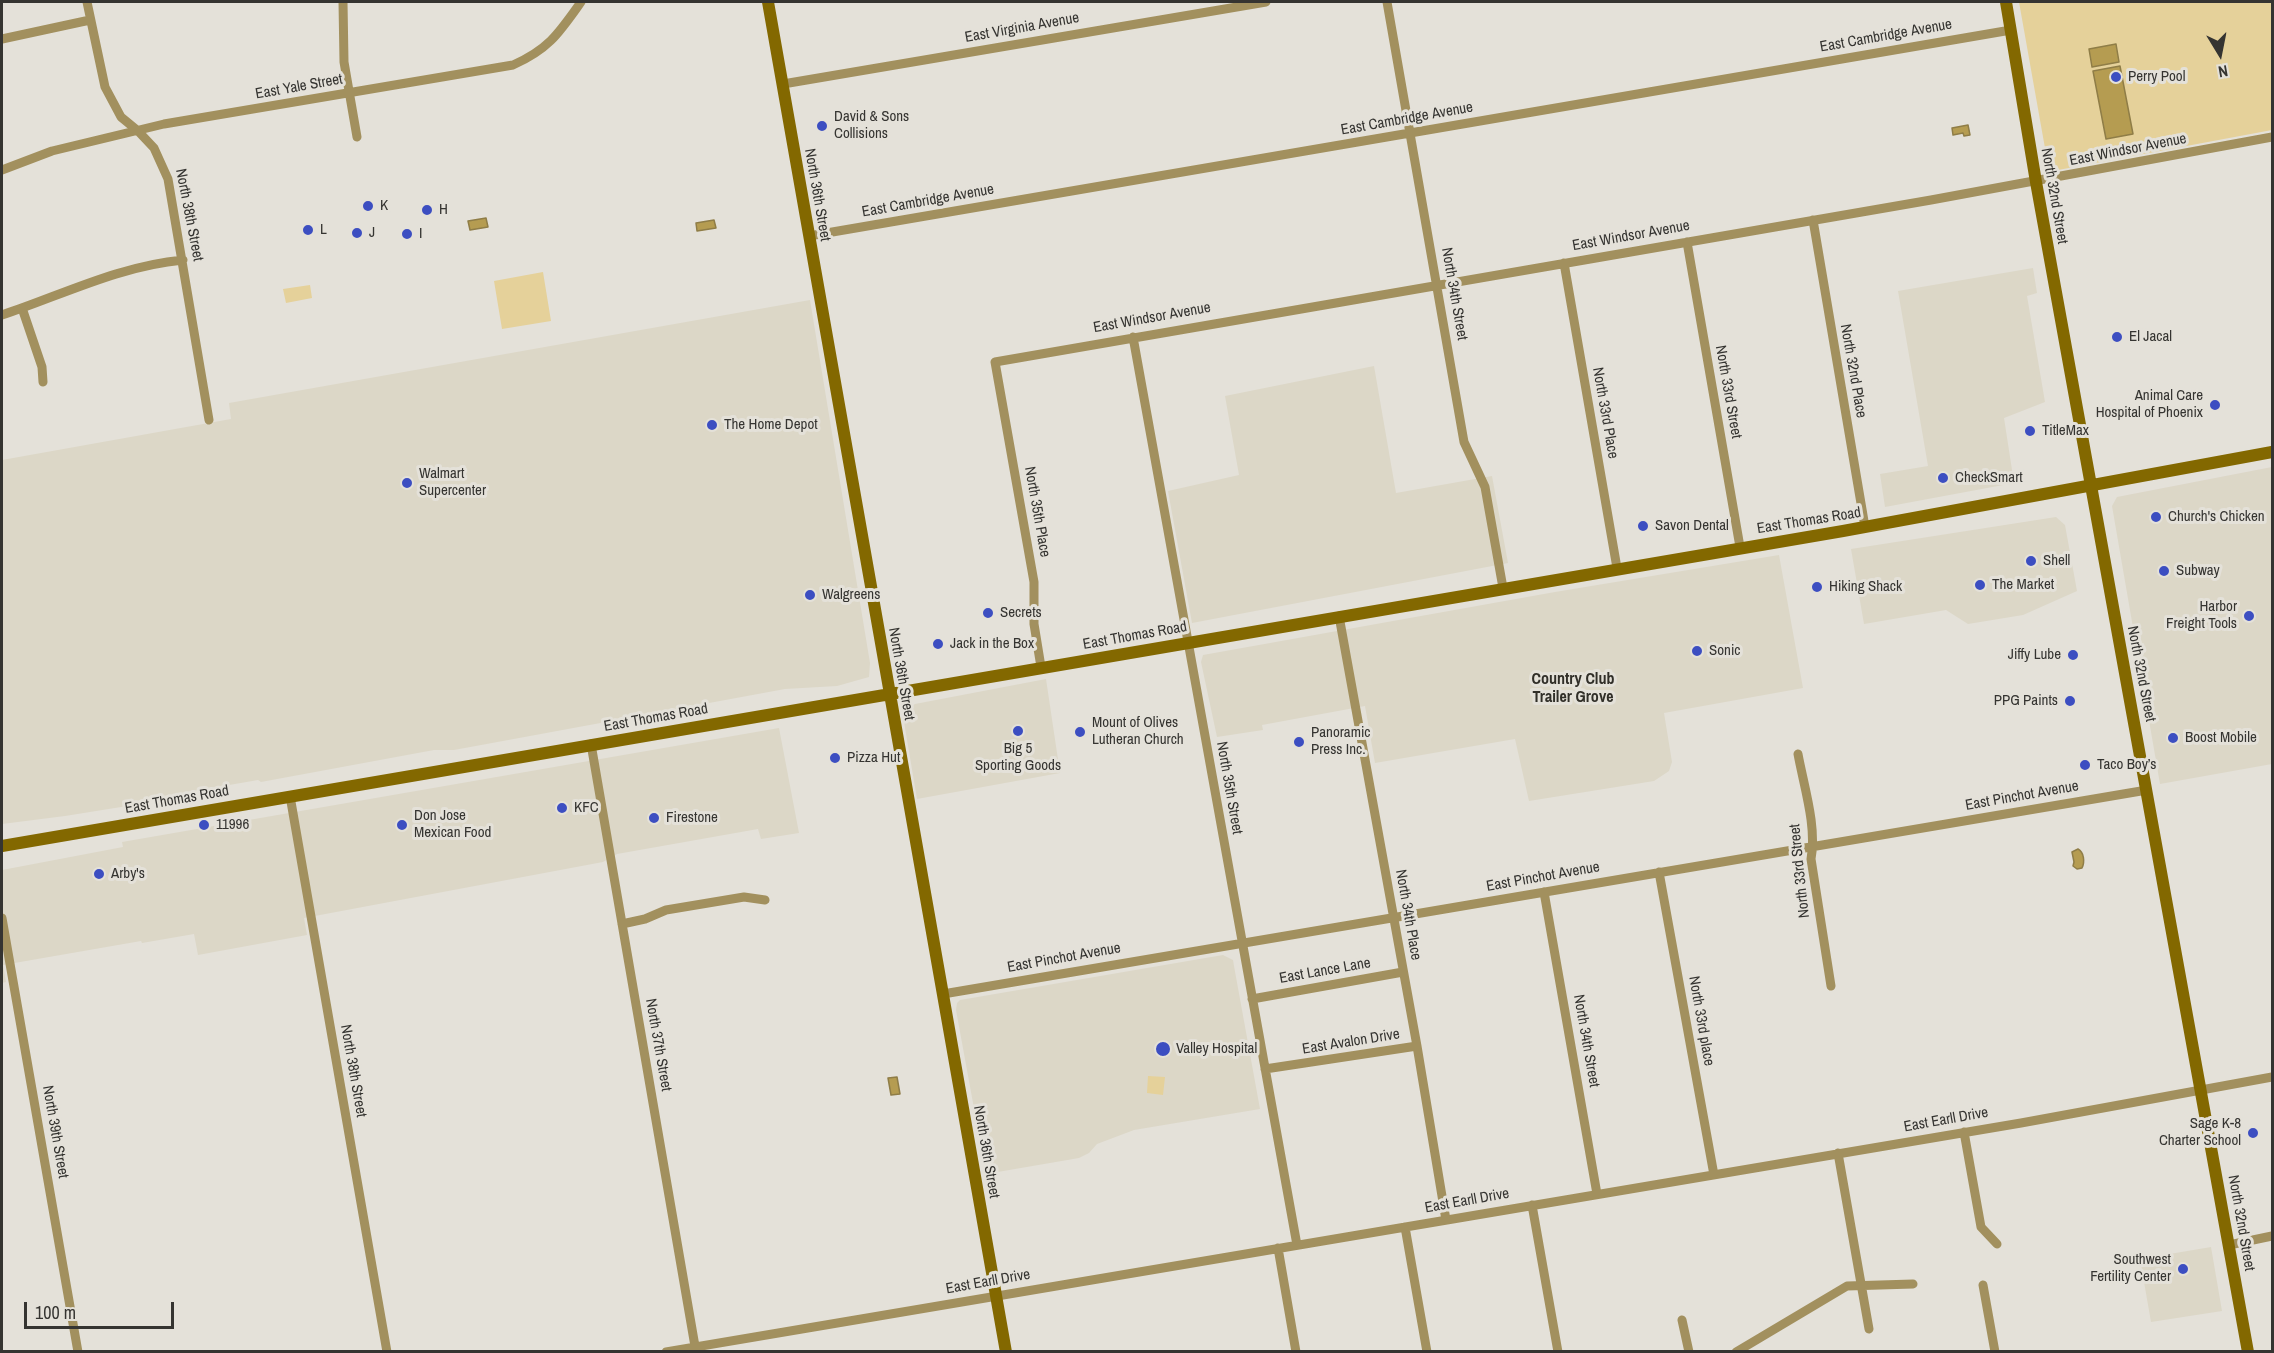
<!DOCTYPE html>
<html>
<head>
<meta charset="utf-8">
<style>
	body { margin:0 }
	#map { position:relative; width:2274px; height:1353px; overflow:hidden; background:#e4e1d9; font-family:"Archivo Narrow",sans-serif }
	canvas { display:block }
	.frame { position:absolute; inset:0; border:3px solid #353431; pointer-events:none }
	.north { position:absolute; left:2190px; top:24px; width:60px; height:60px; -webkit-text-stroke:4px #e4e1d9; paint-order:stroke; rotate:170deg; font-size:16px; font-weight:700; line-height:24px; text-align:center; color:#353431 }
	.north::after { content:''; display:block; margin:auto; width:21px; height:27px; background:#353431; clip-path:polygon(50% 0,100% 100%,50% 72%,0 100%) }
	.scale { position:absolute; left:24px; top:1302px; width:150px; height:27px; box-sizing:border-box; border:3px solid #353431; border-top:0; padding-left:8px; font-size:18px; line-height:21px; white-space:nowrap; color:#353431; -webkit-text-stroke:4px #e4e1d9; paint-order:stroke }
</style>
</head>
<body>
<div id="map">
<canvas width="2274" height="1353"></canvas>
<div class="frame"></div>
<div class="north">N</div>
<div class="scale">100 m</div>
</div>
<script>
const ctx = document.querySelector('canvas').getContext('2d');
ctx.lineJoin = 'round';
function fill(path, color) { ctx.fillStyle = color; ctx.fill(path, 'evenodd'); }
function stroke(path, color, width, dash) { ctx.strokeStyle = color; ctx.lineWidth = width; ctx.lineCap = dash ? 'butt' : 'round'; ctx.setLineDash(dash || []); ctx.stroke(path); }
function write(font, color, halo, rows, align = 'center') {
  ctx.font = font + ' "Archivo Narrow",sans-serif'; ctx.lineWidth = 6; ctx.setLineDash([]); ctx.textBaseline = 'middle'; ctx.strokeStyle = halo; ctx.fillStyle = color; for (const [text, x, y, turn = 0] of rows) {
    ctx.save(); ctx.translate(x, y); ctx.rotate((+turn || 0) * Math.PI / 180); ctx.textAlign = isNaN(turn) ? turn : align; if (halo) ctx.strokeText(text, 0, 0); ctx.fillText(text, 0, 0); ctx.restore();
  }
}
fill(new Path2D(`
	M 2033,268 L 2037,293 L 2027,296 L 2045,402 L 2004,418 L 2014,483 L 1885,507 L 1880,474 L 1928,466 L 1898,291 Z
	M 810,300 L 870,663 L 869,677 L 837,686 L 785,689 L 454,750 L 434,750 L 261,782 L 258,780 L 160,797 L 146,803 L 65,816 L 2,824 L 2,460 L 231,419 L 229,403 Z
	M 1374,366 L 1396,493 L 1492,476 L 1508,563 L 1192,623 L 1168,491 L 1239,475 L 1225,396 Z
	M 2272,467 L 2272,764 L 2160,784 L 2112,506 L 2117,497 Z
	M 2056,517 L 2065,525 L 2077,591 L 2023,615 L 1968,624 L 1946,610 L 1864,624 L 1851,549 Z
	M 1779,555 L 1803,688 L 1664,713 L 1672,762 L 1669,771 L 1654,781 L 1529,801 L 1515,739 L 1375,763 L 1365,706 L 1262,725 L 1263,730 L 1217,737 L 1201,662 L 1203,655 L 1555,592 Z
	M 1046,679 L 1060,773 L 917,799 L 904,722 L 905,715 L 910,707 L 915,704 Z
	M 779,728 L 799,833 L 761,839 L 758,829 L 617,854 L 603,862 L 304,918 L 307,935 L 198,955 L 194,934 L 142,943 L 141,941 L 3,965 L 6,982 L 2,983 L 2,870 L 123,847 L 122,842 Z
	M 1223,955 L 1233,960 L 1234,966 L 1260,1109 L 1134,1130 L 1097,1144 L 1089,1153 L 1079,1158 L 986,1174 L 956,1010 L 957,1003 L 960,1000 Z
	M 2211,1247 L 2222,1311 L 2151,1322 L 2140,1259 Z`), '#dcd7c7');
fill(new Path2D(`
	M 2019,2 L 2272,2 L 2272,130 L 2058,170 L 2052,169 L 2048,165 Z
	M 543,272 L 551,321 L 502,329 L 494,281 Z
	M 310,285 L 312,298 L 286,303 L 283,289 Z
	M 1148,1076 L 1165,1077 L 1163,1095 L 1147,1093 Z`), '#e5d19a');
const water = new Path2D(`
	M 2116,44 L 2119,62 L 2092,67 L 2089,49 Z
	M 2120,66 L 2133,134 L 2106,139 L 2093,71 Z
	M 1968,125 L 1970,135 L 1964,136 L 1963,133 L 1953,135 L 1952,128 Z
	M 486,218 L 488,227 L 470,230 L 468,221 Z
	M 714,220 L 716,228 L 697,231 L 696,223 Z
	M 2078,849 C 2084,852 2085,862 2082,868 L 2077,869 L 2073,866 L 2074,862 L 2072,852 Z
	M 897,1077 L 900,1094 L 891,1095 L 888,1078 Z`);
fill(water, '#b59c51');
stroke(water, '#8f7d47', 1.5);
stroke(new Path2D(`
	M 87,2 L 105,87 L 121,117 L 138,131 L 154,148 L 168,179 L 209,420
	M 343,2 L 344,62 L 357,137
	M 1387,2 L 1464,442 L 1485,487 L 1503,588
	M 2,39 L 90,20
	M 783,84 L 1266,2
	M 2,170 L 52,151 L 164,124 L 513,65 C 549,49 559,33 581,2
	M 1813,220 L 1865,527
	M 809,236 L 2011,30
	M 1687,242 L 1740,547
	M 1564,263 L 1617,568
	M 22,308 L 42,367 L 43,382
	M 2,315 C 62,295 119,266 183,260
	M 1133,337 L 1297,1245
	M 1339,616 L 1417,1046 L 1446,1220
	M 1041,667 L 1034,624 L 1034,582 L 995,362 L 1931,200 L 2272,137
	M 591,744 L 696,1352
	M 1798,754 C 1804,787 1817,826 1811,859 L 1831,986
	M 290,796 L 387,1352
	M 1659,872 L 1714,1175
	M 1544,892 L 1597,1194
	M 2,918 L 78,1352
	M 622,924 L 645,919 L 666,910 L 744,897 L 765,900
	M 943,994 L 2147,790
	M 1252,999 L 1403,972
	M 1265,1069 L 1417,1046
	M 1964,1132 L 1981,1227 L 1997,1244
	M 1838,1153 L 1869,1329
	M 1532,1205 L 1558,1352
	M 1405,1227 L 1427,1352
	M 2229,1245 L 2272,1236
	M 1278,1248 L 1296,1352
	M 1983,1285 L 1995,1352
	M 1682,1320 L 1689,1352
	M 666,1352 L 2021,1123 L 2272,1077
	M 1736,1352 L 1847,1286 L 1913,1284`), '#a2905e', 9);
stroke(new Path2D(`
	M 768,2 L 1006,1352
	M 2006,2 L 2036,182 L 2248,1352
	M 2,846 L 1843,531 L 2272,452`), '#836800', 12);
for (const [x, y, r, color] of [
	[2116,77,6,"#3c4ec1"],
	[822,126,6,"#3c4ec1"],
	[368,206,6,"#3c4ec1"],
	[427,210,6,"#3c4ec1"],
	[308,230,6,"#3c4ec1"],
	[357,233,6,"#3c4ec1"],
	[407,234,6,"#3c4ec1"],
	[2117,337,6,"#3c4ec1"],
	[2215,405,6,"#3c4ec1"],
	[712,425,6,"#3c4ec1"],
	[2030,431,6,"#3c4ec1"],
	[1943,478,6,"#3c4ec1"],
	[407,483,6,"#3c4ec1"],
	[2156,517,6,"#3c4ec1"],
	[1643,526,6,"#3c4ec1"],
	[2031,561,6,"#3c4ec1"],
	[2164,571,6,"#3c4ec1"],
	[1980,585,6,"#3c4ec1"],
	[1817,587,6,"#3c4ec1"],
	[810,595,6,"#3c4ec1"],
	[988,613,6,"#3c4ec1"],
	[2249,616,6,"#3c4ec1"],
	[938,644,6,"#3c4ec1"],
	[1697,651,6,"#3c4ec1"],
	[2073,655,6,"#3c4ec1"],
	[2070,701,6,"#3c4ec1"],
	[1018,731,6,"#3c4ec1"],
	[1080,732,6,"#3c4ec1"],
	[2173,738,6,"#3c4ec1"],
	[1299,742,6,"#3c4ec1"],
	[835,758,6,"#3c4ec1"],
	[2085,765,6,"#3c4ec1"],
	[562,808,6,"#3c4ec1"],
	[654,818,6,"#3c4ec1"],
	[204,825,6,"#3c4ec1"],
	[402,825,6,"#3c4ec1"],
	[99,874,6,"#3c4ec1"],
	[1163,1049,8,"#3c4ec1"],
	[2253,1133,6,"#3c4ec1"],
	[2183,1269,6,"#3c4ec1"]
]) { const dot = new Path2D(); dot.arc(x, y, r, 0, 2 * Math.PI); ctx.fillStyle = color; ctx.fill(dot); stroke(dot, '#e4e1d9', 2); }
write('15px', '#353431', '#e4e1d9', [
	["East Virginia Avenue",1022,28,-10],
	["East Cambridge Avenue",1886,36,-10],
	["East Yale Street",299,87,-10],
	["East Cambridge Avenue",1407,119,-10],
	["East Windsor Avenue",2128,150,-11],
	["North 36th Street",817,195,80],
	["North 32nd Street",2054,196,80],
	["East Cambridge Avenue",928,201,-10],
	["North 38th Street",189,215,79],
	["East Windsor Avenue",1631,236,-10],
	["North 34th Street",1454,294,80],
	["East Windsor Avenue",1152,318,-10],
	["North 32nd Place",1853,371,80],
	["North 33rd Street",1728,392,80],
	["North 33rd Place",1605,413,80],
	["North 35th Place",1037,512,80],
	["East Thomas Road",1809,521,-9],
	["East Thomas Road",1135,636,-10],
	["North 36th Street",901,674,80],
	["North 32nd Street",2141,674,79],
	["East Thomas Road",656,718,-10],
	["North 35th Street",1229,788,80],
	["East Pinchot Avenue",2022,796,-10],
	["East Thomas Road",177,800,-10],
	["North 33rd Street",1800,871,-96],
	["East Pinchot Avenue",1543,877,-10],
	["North 34th Place",1408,915,80],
	["East Pinchot Avenue",1064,958,-10],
	["East Lance Lane",1325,971,-10],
	["North 33rd place",1701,1021,80],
	["North 34th Street",1586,1041,80],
	["East Avalon Drive",1351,1042,-9],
	["North 37th Street",658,1045,80],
	["North 38th Street",353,1071,80],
	["East Earll Drive",1946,1120,-10],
	["North 39th Street",55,1132,80],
	["North 36th Street",986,1152,80],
	["East Earll Drive",1467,1201,-10],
	["North 32nd Street",2241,1223,80],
	["East Earll Drive",988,1282,-10]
]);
write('15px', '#353431', '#e4e1d9', [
	["Perry Pool",2128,77],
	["David & Sons",834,117],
	["Collisions",834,134],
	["K",380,206],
	["H",439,210],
	["L",320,230],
	["J",369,233],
	["I",419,234],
	["El Jacal",2129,337],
	["Animal Care",2203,396,"right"],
	["Hospital of Phoenix",2203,413,"right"],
	["The Home Depot",724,425],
	["TitleMax",2042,431],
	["Walmart",419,474],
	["Supercenter",419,491],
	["CheckSmart",1955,478],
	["Church's Chicken",2168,517],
	["Savon Dental",1655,526],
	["Shell",2043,561],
	["Subway",2176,571],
	["The Market",1992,585],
	["Hiking Shack",1829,587],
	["Walgreens",822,595],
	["Harbor",2237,607,"right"],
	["Freight Tools",2237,624,"right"],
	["Secrets",1000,613],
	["Jack in the Box",950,644],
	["Sonic",1709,651],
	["Jiffy Lube",2061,655,"right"],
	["PPG Paints",2058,701,"right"],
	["Mount of Olives",1092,723],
	["Lutheran Church",1092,740],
	["Panoramic",1311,733],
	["Press Inc.",1311,750],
	["Boost Mobile",2185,738],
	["Big 5",1018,749,"center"],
	["Sporting Goods",1018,766,"center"],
	["Pizza Hut",847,758],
	["Taco Boy’s",2097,765],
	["KFC",574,808],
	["Don Jose",414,816],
	["Mexican Food",414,833],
	["Firestone",666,818],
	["11996",216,825],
	["Arby's",111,874],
	["Valley Hospital",1176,1049],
	["Sage K-8",2241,1124,"right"],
	["Charter School",2241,1141,"right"],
	["Southwest",2171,1260,"right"],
	["Fertility Center",2171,1277,"right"]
], 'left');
write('bold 16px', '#312f29', '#e4e1d9', [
	["Country Club",1573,680],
	["Trailer Grove",1573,698]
]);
</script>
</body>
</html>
